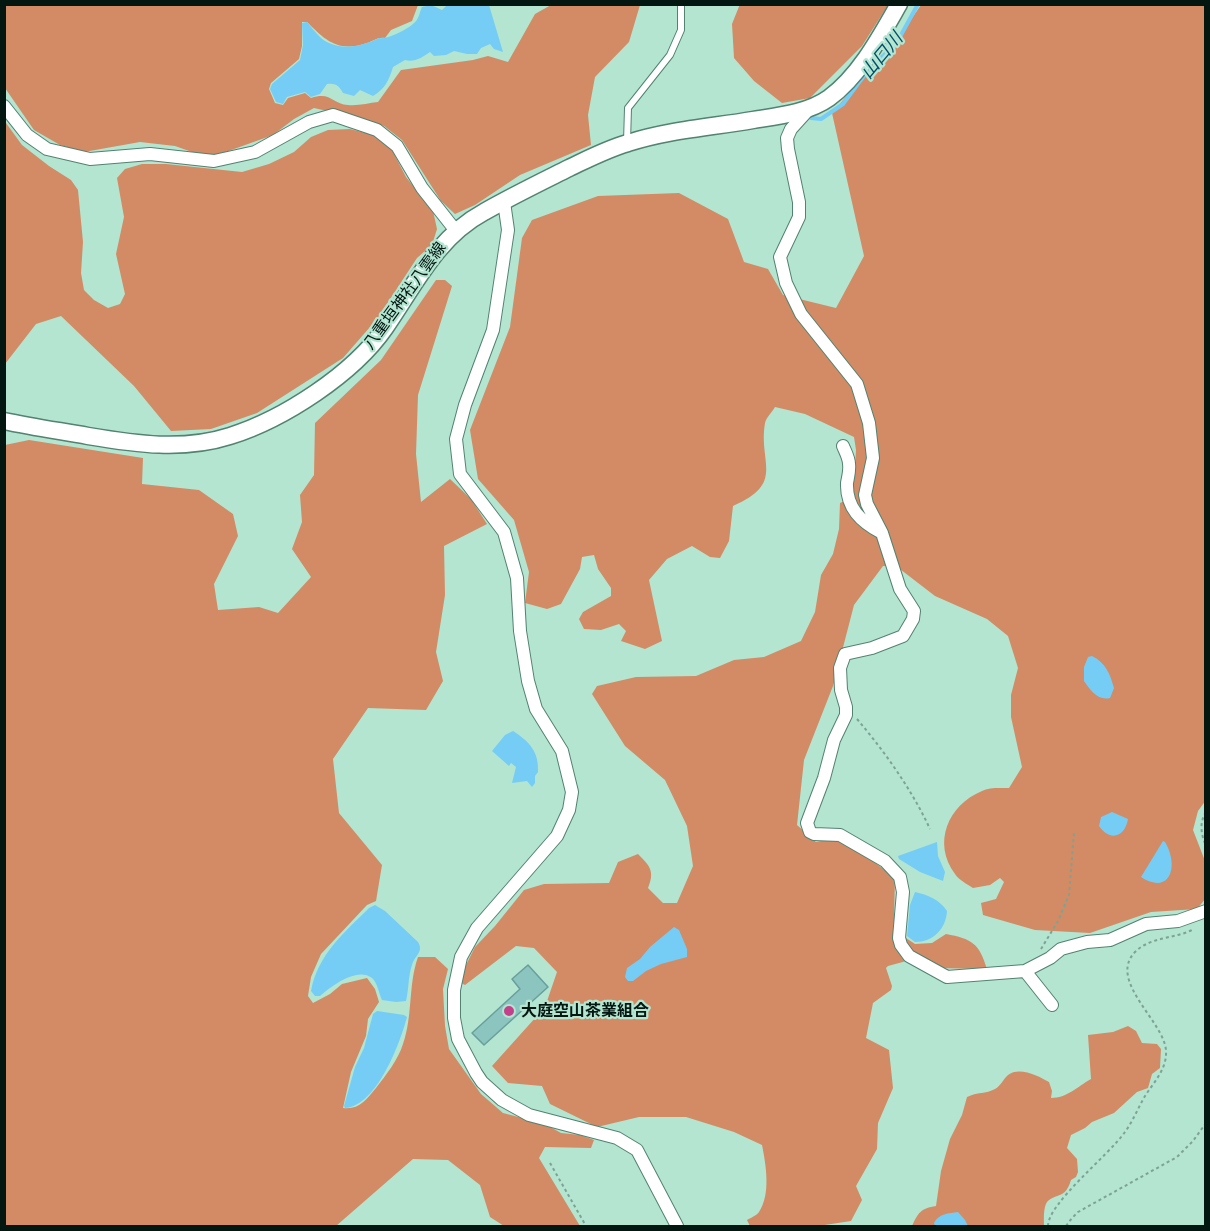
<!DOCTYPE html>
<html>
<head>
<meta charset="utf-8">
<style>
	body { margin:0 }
	#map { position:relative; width:1210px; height:1231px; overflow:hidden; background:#b3e5d1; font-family:Montserrat,sans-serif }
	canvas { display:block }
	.frame { position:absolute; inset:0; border:6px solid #041610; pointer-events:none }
</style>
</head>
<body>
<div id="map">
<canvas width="1210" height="1231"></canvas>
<div class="frame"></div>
</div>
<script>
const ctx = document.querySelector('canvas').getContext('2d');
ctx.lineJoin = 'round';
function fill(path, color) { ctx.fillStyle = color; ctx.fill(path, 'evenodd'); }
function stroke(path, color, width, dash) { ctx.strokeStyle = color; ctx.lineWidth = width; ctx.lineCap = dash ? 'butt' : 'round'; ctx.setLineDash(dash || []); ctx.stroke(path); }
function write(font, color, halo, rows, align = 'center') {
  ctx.font = font + ' Montserrat,"Noto Sans JP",sans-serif'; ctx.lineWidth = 4.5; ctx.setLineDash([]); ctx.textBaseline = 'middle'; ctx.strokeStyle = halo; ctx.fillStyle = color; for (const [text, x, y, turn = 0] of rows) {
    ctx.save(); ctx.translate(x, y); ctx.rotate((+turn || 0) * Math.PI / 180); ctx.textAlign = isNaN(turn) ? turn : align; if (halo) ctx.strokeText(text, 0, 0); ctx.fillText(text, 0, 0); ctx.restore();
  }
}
fill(new Path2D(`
	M 740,4 L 888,4 L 888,5 L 862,46 L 810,98 L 782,103 L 754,81 L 734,58 L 732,24 Z
	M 4,5 L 418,5 L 412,21 L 391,30 L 385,38 C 377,37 374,41 367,43 C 338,53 325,40 307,22 L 302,22 L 302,46 L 299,59 L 271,83 L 269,89 L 275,103 L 283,105 L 288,98 L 305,93 L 311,98 C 331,91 332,104 348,105 C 358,106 369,103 378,102 L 401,70 L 473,60 L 488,56 L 508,62 L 535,14 L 551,5 L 640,5 L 629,42 L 595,77 L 588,115 L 591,145 L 520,175 L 475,205 L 455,214 L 441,201 L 402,140 L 384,126 L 358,118 L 314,108 L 294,119 L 273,135 L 209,158 L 175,146 L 140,142 L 84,152 L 60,145 L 34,130 L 5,88 Z
	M 921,5 L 1205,5 L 1206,800 L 1198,811 L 1193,830 L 1205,861 L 1206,898 L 1197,909 L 1151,912 L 1090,933 L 1035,930 L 983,915 L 981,903 L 996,899 L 1004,882 L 1000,878 L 990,885 L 973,888 C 967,884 959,880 955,874 C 932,843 948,805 982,791 C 989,787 1001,788 1009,788 L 1022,767 L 1011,717 L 1011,695 L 1018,668 L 1008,636 L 987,619 L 935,596 L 896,566 L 883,566 L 854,605 L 833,686 L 804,760 L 797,825 L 816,842 L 836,838 L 865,855 L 895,878 L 894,918 L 906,938 L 915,944 L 932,943 L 946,934 C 972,939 979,943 987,969 L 936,968 L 910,960 L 888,966 L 886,968 L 892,986 L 891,990 L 873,1003 L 866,1038 L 889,1050 L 893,1088 L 878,1123 L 877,1149 L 856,1186 L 862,1200 L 851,1221 L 818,1226 L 750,1226 L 747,1220 C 750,1218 756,1216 759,1212 C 771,1194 766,1165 762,1145 L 734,1132 L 686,1117 L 639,1117 L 597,1127 L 550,1104 L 542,1086 L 508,1083 L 492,1066 L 545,1007 L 557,972 L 534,948 L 516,946 L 465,985 L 461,983 L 466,965 L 475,947 L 495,926 L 524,890 L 544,884 L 609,883 L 618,862 L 638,854 C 650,866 655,871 648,888 L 663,903 L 677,903 L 693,866 L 687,826 L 665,780 L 625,746 L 592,694 L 597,686 L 636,677 L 696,676 L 734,660 L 764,657 L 801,641 L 815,612 L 821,575 L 833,554 L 839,529 L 840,503 L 853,497 L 856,450 L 854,437 L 805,414 L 775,407 C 772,412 766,418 765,423 C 758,463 786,483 733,506 L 729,541 L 720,558 L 710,557 L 692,546 L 667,559 L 649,580 L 662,641 L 645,649 L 621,641 L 626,631 L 619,624 L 601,630 L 584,629 L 579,619 L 583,612 L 611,596 L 611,588 L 598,569 L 594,555 L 582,557 L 580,569 L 561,604 L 547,609 L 525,603 L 529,572 L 514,520 L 478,479 L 470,430 L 510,327 L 522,238 L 532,220 L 598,196 L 679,193 L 728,219 L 744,262 L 768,269 L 783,295 L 836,308 L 864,256 L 832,113 L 905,28 Z
	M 6,123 L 22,145 L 49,166 L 71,180 L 78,190 L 83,242 L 81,273 L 84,290 L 94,300 L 108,308 L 120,304 L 125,294 L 116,254 L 124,217 L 117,178 L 125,169 L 142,164 L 166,164 L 242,172 L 269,164 L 294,152 L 311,137 L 328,130 L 350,129 L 373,135 L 392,150 L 406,177 L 433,211 L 437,229 L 432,245 L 417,258 L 377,319 L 343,358 L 257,413 L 211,429 L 171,431 L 134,386 L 61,316 L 36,324 L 5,364 Z
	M 436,280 L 445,280 L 452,286 L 418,395 L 416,454 L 421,502 L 450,479 L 471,499 L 487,524 L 444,546 L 445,595 L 436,652 L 443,681 L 426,710 L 368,708 L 333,759 L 339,813 L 382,865 L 376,901 L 367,905 L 321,954 L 311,977 L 308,996 L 313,1003 L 330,994 L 342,984 L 367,978 L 375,989 L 379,1002 L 368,1019 L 366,1036 L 351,1072 L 343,1108 C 359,1110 366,1100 376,1088 C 386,1075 398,1060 403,1044 C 413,1016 408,985 418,957 L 435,957 L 448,969 L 443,989 L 445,1026 L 449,1049 L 481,1094 L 503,1113 L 545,1124 L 561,1133 L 580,1135 L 594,1140 L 591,1148 L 545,1147 L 539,1158 L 580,1226 L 504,1226 L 490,1217 L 480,1185 L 448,1160 L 413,1159 L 336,1226 L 5,1226 L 5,445 L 29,440 L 143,458 L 142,484 L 199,490 L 233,514 L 238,536 L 214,584 L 218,610 L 259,607 L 278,613 L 311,577 L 292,549 L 302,522 L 300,495 L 314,475 L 315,423 L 381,360 Z
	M 1128,1026 L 1136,1031 L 1142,1043 L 1157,1044 L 1161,1049 L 1160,1068 L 1152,1074 L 1148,1088 L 1137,1092 L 1114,1113 L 1092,1122 L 1085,1128 L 1071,1135 L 1067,1148 L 1077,1159 L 1078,1172 L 1076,1177 L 1071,1180 C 1065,1200 1057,1192 1047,1202 C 1043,1208 1044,1220 1044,1226 L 912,1226 C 918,1213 921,1208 936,1206 L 941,1171 L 950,1139 L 962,1115 L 967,1097 C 977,1092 986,1094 995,1089 C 1001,1086 1003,1079 1008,1075 C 1019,1066 1039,1076 1049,1082 L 1052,1091 L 1051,1098 C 1067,1098 1077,1087 1091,1079 L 1088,1035 L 1113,1032 Z`), '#d28b65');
fill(new Path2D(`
	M 431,5 L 442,10 L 447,5 L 489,5 L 503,52 L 494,49 L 490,44 L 481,48 L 477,54 L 467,54 L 454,51 L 446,55 L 434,56 L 430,52 C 423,57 414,63 405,60 L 393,67 C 389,80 385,89 373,96 L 360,90 L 354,96 L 343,93 C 339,86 336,83 327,84 L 320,94 L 311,97 L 305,92 L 287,97 L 283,104 L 276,102 L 270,89 L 272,84 L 300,60 L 303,45 L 302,23 L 307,22 C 311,27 315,32 320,37 C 336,52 361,47 379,38 C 387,40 411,28 416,21 C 419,18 420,11 422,7 Z
	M 1092,656 C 1106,663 1110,674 1114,688 L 1110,698 C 1098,701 1090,690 1084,681 L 1084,667 L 1088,657 Z
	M 513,731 C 530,742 539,752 538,772 L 535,776 L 535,783 L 532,787 L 527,781 L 512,783 L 516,767 L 511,763 L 509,766 L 492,751 L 505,735 Z
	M 1112,812 L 1128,819 C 1125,837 1110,842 1099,826 L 1101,817 Z
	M 1163,841 L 1165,842 C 1179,865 1171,896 1141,877 Z
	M 937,842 L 938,856 L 945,872 L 943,881 L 920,872 L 899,859 L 898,856 Z
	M 915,892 C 928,895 939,899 947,911 C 946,929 933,942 915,942 L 907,936 L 910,905 Z
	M 375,905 L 385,911 L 418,942 C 424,952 415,955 412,965 C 408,976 409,989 406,1001 L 396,1002 L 382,1000 C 379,993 377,982 372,978 C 357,966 330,987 320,996 L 315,996 L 311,991 C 318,954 344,933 369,908 Z
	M 674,927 L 679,930 L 687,949 L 687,957 L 661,964 L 646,971 L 633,981 L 628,981 L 625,977 L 627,968 L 640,959 L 650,947 Z
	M 377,1011 L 404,1015 L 407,1017 C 400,1043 377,1106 345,1108 L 344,1106 L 355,1067 L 364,1048 L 373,1014 Z
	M 958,1212 L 965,1220 L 968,1226 L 935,1226 L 934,1223 C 938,1214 949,1213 958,1212 Z`), '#75cdf5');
stroke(new Path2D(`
	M 811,118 L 821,119 L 843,104 L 872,65 L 895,46 L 918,4`), '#75cdf5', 4);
const building = new Path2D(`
	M 528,965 L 548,987 L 484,1045 L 472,1033 L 520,989 L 512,979 Z`);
fill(building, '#8cc5c0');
stroke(building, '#679f9a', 1.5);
const service = new Path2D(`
	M 627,142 L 628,108 L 670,55 L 681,30 L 681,4`);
const minor = new Path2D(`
	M 4,106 L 27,135 L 47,149 L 90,159 L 150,154 L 214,161 L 255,152 L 309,122 L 333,115 L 377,130 L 397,146 L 422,188 L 456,231
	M 810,108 L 791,129 L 787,138 L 788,149 L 799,202 L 799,217 L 780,257 L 786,283 L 801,314 L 857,384 L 869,423 L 873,458 L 865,495 L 867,504 L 882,533
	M 504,202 L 508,230 L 493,330 L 465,405 L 456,439 L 460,474 L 504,532 L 517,578 L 520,631 L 528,681 L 536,709 L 562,751 L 572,792 L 569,810 L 557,836 L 477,928 L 461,957 L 454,990 L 454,1018 L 458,1039 L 476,1073 L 482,1082 L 502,1100 L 529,1115 L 617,1138 L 637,1150 L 677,1226
	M 843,446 C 845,451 849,458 849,464 C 850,470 848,477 847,483 C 846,508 861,522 882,533 L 900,589 L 914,611 L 913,619 L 903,636 L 872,648 L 845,654 L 840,668 L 841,690 L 846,707 L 846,715 L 834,740 L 824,778 L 807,823 L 810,832 L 814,834 L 840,835 L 885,861 L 900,877 L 903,892 L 899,938 L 901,945 L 909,956 L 947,977 L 1025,971 L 1050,958 L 1061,949 L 1087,942 L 1110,940 L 1146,924 L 1178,921 L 1206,911
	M 1025,971 L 1052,1005`);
const secondary = new Path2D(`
	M 4,421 C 32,427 60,431 88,436 C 136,444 183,451 230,436 C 284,419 353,374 385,328 C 415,285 436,238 484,212 C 512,196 541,182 569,168 C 588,159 607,149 628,143 C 668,130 712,127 753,120 C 778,116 808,113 829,98 C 860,75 880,37 899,4`);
stroke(service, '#528270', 8);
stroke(minor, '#528270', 14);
stroke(secondary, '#528270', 19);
stroke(new Path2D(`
	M 857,719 C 885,752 912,790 930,829
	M 1206,812 C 1199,823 1201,834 1206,846
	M 1041,949 L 1058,921 L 1069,895 L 1074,833
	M 550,1163 L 586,1226
	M 490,1226 L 492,1226
	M 1048,1226 C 1048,1203 1109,1155 1125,1132 C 1133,1121 1138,1108 1145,1096 C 1154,1082 1167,1069 1166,1051 C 1165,1022 1107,981 1135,952 C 1151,936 1176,939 1194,929
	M 1066,1226 L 1072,1218 L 1078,1212 L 1177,1157 L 1193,1141 L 1206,1123`), '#7ca394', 2, [3, 3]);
stroke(service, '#fff', 6);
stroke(minor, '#fff', 12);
stroke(secondary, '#fff', 16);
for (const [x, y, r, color] of [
	[509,1011,6,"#c2418a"]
]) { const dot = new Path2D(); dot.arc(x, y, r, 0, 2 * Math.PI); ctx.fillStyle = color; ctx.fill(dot); stroke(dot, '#b3e5d1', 2); }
write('16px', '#041610', '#b3e5d1', [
	["八重垣神社八雲線",405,296,-54]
]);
write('bold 16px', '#041610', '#b3e5d1', [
	["大庭空山茶業組合",521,1011]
], 'left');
write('italic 18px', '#004e69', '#b3e5d1', [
	["山口川",882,56,-50]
]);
</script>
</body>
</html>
